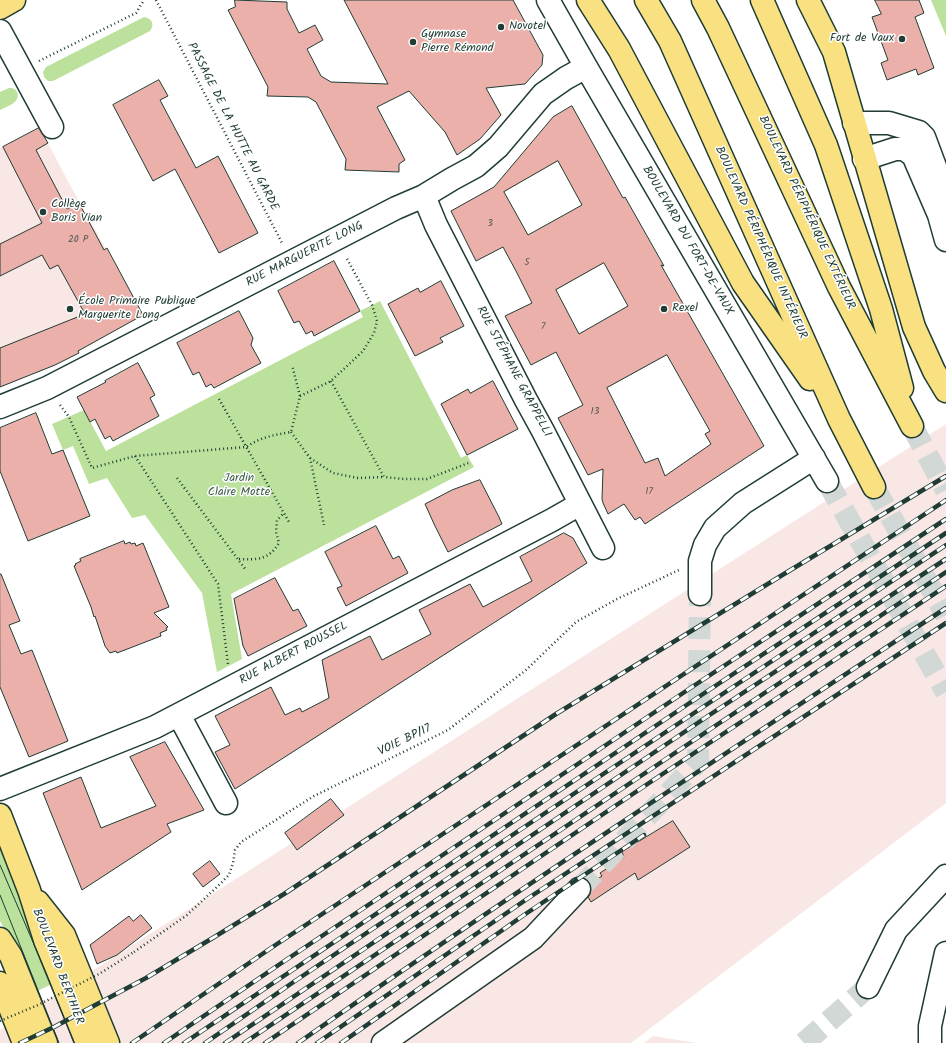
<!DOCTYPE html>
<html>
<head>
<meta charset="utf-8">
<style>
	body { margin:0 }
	canvas { display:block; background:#fff }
</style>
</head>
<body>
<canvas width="946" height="1043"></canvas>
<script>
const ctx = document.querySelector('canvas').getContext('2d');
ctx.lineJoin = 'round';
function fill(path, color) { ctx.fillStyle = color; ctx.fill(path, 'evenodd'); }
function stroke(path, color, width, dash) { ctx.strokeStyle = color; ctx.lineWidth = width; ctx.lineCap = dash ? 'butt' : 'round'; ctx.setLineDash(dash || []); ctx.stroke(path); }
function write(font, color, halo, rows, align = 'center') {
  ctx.font = font + ' Kalam,sans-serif'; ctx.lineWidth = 3; ctx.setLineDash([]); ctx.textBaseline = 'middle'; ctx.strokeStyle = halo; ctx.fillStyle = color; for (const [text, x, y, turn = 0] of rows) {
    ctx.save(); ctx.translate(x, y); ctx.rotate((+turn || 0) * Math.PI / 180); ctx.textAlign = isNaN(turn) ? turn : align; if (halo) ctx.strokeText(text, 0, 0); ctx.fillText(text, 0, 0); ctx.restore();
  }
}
fill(new Path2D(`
	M 40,128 L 70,185 L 143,315 L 44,370 L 0,387 L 0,148 Z
	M 946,424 L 946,803 L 631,1043 L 0,1043 L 0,1030 Z
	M 653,1036 L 697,1043 L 644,1043 Z`), '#f9e7e6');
fill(new Path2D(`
	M 931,0 L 946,0 L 946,36 Z
	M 144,17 C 152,18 155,25 150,31 L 53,81 L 48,81 L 44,77 L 43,72 L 46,67 Z
	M 9,88 C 12,88 15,88 17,92 C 22,102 6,107 0,110 L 0,92 Z
	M 380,301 L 461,458 L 467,455 L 474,467 L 231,594 L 242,659 L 217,672 L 202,593 L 145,515 L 132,518 L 107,478 L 89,484 L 73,446 L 63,450 L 52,424 L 84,410 L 106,451 L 363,317 L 360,311 Z
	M 0,840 L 56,982 L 33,993 L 10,939 L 0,921 Z`), '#bce19c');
const building = new Path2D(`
	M 235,0 L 287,2 L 287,9 L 299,33 L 315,25 L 323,40 L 307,49 L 321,76 L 331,82 L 388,84 L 344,0 L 513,0 L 543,55 L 542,65 L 525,84 L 486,88 L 501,115 L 480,139 L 457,155 L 445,132 L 409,91 L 377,107 L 405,160 L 399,164 L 399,172 L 345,170 L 346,159 L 316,102 L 308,97 L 267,96 L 268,87 L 228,10 L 235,7 Z
	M 875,0 L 919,0 L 924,13 L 915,17 L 934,68 L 918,75 L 916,69 L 887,80 L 881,63 L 888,60 L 872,17 L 881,14 Z
	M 159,80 L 168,96 L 160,100 L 196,168 L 218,156 L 258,233 L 219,253 L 175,169 L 153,181 L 113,105 Z
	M 572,106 L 623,198 L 625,197 L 664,266 L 661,265 L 764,446 L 645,524 L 640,517 L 635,520 L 624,504 L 608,514 L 603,503 L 602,499 L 603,469 L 588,475 L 558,418 L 583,405 L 556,352 L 531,365 L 505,316 L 532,303 L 517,273 L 503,247 L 476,261 L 451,211 L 494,187 L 553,117 ZM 558,161 L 582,205 L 528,235 L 504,192 ZM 604,263 L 628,306 L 579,334 L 556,290 ZM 667,355 L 710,431 L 705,434 L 711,444 L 665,476 L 658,458 L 645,463 L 607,388 Z
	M 39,128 L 48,143 L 36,150 L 67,209 L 79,203 L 104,250 L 107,248 L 143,315 L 78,351 L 79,353 L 55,365 L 0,387 L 0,348 L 85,314 L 58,265 L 50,269 L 42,255 L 0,276 L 0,244 L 42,223 L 3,147 Z
	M 334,261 L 360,311 L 314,336 L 312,331 L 306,334 L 299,321 L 294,323 L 278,291 Z
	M 441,281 L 464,326 L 440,338 L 443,342 L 415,356 L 388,304 L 418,288 L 420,292 Z
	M 239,311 L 253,338 L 251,345 L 261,363 L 214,388 L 211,384 L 206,387 L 199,372 L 193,375 L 177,343 Z
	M 138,363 L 155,395 L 150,398 L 159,416 L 113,441 L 110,436 L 105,439 L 95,419 L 90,422 L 77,397 L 106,382 L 105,381 Z
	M 493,381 L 518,429 L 467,455 L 441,404 L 468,389 L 470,393 Z
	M 36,413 L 52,454 L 63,450 L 90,516 L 28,541 L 0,471 L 0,428 Z
	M 480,480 L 499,517 L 502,524 L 448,552 L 435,526 L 425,504 L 452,490 Z
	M 376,526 L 393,559 L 399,556 L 408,573 L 346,606 L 337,588 L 342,586 L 325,552 Z
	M 564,533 L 573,538 L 587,563 L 235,789 L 215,752 L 230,745 L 215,716 L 271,687 L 285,715 L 300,708 L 302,712 L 329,698 L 322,660 L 370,636 L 382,660 L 431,634 L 419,610 L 470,584 L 483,607 L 532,581 L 520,557 Z
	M 124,541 L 125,544 L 130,542 L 131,544 L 135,543 L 136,546 L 143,543 L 169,607 L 154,613 L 168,627 L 166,628 L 167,630 L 160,633 L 161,636 L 117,653 L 116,651 L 110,653 L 105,646 L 95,616 L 94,617 L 91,607 L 74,566 L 76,565 L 75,564 L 81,561 L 80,559 Z
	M 0,574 L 1,574 L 20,621 L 9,625 L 21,654 L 32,650 L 68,741 L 29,757 L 0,687 Z
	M 275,578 L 293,611 L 298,609 L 307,626 L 248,656 L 243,646 L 234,599 Z
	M 165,742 L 204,810 L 167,824 L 171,832 L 82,890 L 43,793 L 81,777 L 101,828 L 156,806 L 130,757 Z
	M 331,799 L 344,815 L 297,850 L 285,833 Z
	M 673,821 L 690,847 L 638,880 L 635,873 L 591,902 L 588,897 L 591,891 L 591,886 L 590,884 L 602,876 L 600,873 L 624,857 L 622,852 Z
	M 210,861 L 220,874 L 203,887 L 193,874 Z
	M 141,915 L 152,928 L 117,955 L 97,964 L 90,945 L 129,916 L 133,921 Z`);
fill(building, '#ebb0aa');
stroke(building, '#1f3d34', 1);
stroke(new Path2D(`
	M 827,481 L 946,692
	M 579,889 L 698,762 L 700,594
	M 804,1043 L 868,987`), '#d2d8d6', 22, [22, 11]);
stroke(new Path2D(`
	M 912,426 L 946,490
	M 874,487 L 946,615`), '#d2d8d6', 22, [22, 11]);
const minor = new Path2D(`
	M 548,0 L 586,67 L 827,481
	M 0,31 L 52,127
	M 854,123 L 889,123 L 919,132 L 924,137 L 946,196
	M 864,159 L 895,149 L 904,149 L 913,155 L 939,215 L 946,240
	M 424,196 L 436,225 L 526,400 L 543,431 L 603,548
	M 0,407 L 47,388 L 396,208 L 424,196 L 452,179 L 476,166 L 498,147 L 543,94 L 566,78 L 586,67
	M 700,594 L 700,561 L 705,545 L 715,528 L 743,503 L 814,458
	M 179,715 L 226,803
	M 0,789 L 155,727 L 552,520 L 580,504
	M 868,987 L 896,930 L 946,876
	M 383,1043 L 533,938 L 579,889
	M 930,1043 L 930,1026 L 946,953`);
const major = new Path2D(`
	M 808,0 L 834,52 L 914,327 L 934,371 L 946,391
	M 0,8 L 14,0
	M 0,815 L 29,890 L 45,940 L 87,1043
	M 38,902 L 64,935 L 108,1043
	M 0,939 L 11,956 L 46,1043
	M 0,983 L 24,1043`);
const highway = new Path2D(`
	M 588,0 L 619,49 L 743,283 L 810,379
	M 646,0 L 670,41 L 839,419 L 874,487
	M 703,0 L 718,28 L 839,287 L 912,426
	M 762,0 L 826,145 L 881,309 L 902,388`);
stroke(minor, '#1f3d34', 25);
stroke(major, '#1f3d34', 25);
stroke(highway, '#1f3d34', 25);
stroke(new Path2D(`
	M 156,0 L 282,243
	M 39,61 L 136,13 L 144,0
	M 331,381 L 384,477 L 404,479 L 427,479 L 471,462
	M 300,396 L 331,381 L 363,351 L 374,333 L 377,321 L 372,305 L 346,257
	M 219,399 L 289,522
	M 60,405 L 69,417 L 92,468 L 135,456 L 246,447 C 261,437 274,435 291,432 L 300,396 L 292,365
	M 291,432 L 310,458 L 324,525
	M 135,456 L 218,584 L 228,664
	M 310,458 L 333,473 L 358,478 L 384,477
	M 177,478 L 246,570
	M 239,559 C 256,560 269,560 279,543 L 276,532 L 277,520 L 284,513
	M 134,952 L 187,915 L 220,884 L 229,875 L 233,863 L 235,850 L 241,842 L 314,796 L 448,730 L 526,670 L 576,622 L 617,599 L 679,570`), '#1f3d34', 2.5, [1, 3]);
stroke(minor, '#fff', 22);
stroke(major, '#f9e181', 22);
stroke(highway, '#f9e181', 22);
stroke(new Path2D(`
	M 0,865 L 47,975 L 74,1043
	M 0,895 L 59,1043`), '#1f3d34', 1);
const rail = new Path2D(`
	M 20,1043 L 54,1027 L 146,978 L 216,936 L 284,894 L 556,714 L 784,574 L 946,476
	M 132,1043 L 274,946 L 946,500
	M 164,1043 L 280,964 L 410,877 L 692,687 L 946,519
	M 184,1043 L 697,698 L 946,533
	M 205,1043 L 295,981 L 703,707 L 946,545
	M 225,1043 L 708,716 L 946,559
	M 244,1043 L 715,726 L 946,572
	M 265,1043 L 649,783 L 946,586
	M 298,1043 C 511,894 729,751 946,608
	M 317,1043 L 527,899 L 946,623
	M 341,1043 L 524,915 L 644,835`);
stroke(rail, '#1f3d34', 4.5);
stroke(rail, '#fff', 3, [9]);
stroke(new Path2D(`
	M 0,1021 L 38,1005 L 99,974 L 134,952`), '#1f3d34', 2.5, [1, 3]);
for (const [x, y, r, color] of [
	[501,27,4,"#1f3d34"],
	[902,39,4,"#1f3d34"],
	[413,42,4,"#1f3d34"],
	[43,212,4,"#1f3d34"],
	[70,309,4,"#1f3d34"],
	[664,309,4,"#1f3d34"]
]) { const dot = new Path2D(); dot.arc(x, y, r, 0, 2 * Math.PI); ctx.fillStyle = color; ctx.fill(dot); stroke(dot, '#fff', 1.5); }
write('10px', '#525a52', null, [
	["3",490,224],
	["20 P",78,240],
	["5",527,263],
	["7",543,327],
	["13",595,412],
	["17",649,492]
]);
write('12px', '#1f3d34', '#fff', [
	["Novotel",509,27],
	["Gymnase",421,35],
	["Pierre Rémond",421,49],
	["Fort de Vaux",894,39,"right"],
	["Collège",51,205],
	["Boris Vian",51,219],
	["École Primaire Publique",78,302],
	["Marguerite Long",78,316],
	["Rexel",672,309]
], 'left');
write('12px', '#1f3d34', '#fff', [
	["PASSAGE DE LA HUTTE AU GARDE",232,127,63],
	["BOULEVARD PÉRIPHÉRIQUE EXTÉRIEUR",806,213,65],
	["BOULEVARD DU FORT-DE-VAUX",687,241,60],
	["BOULEVARD PÉRIPHÉRIQUE INTÉRIEUR",760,243,66],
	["RUE MARGUERITE LONG",305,255,-27],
	["RUE STÉPHANE GRAPPELLI",513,372,62],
	["RUE ALBERT ROUSSEL",294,654,-28],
	["VOIE BP/17",405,741,-26],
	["BOULEVARD BERTHIER",57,967,69]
]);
write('12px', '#3e5e49', '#fff', [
	["Jardin",239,479],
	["Claire Motte",239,493]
]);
</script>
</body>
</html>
